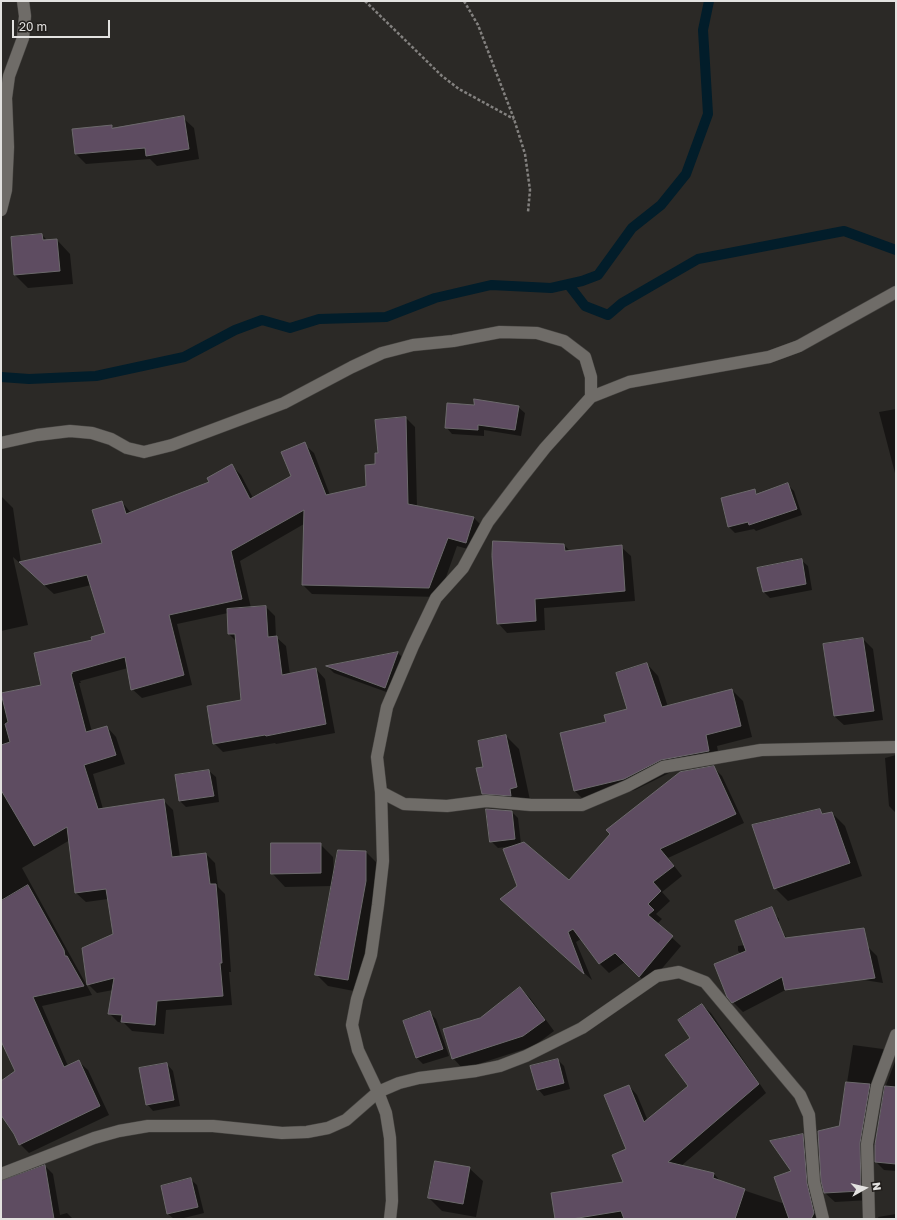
<!DOCTYPE html>
<html>
<head>
<meta charset="utf-8">
<style>
	body { margin:0 }
	#map { position:relative; width:897px; height:1220px; overflow:hidden; background:#2b2926; font-family:"Golos Text",sans-serif }
	canvas { display:block }
	.frame { position:absolute; inset:0; border:2px solid #e3e2e0; pointer-events:none }
	.north { position:absolute; left:845px; top:1168px; width:40px; height:40px; -webkit-text-stroke:3px #221f1c; paint-order:stroke; rotate:82deg; font-size:11px; font-weight:700; line-height:16px; text-align:center; color:#e3e2e0 }
	.north::after { content:''; display:block; margin:auto; width:14px; height:18px; background:#e3e2e0; clip-path:polygon(50% 0,100% 100%,50% 72%,0 100%) }
	.scale { position:absolute; left:12px; top:20px; width:98px; height:18px; box-sizing:border-box; border:2px solid #e3e2e0; border-top:0; padding-left:5px; font-size:12px; line-height:14px; white-space:nowrap; color:#e3e2e0; -webkit-text-stroke:3px #221f1c; paint-order:stroke }
</style>
</head>
<body>
<div id="map">
<canvas width="897" height="1220"></canvas>
<div class="frame"></div>
<div class="north">N</div>
<div class="scale">20 m</div>
</div>
<script>
const ctx = document.querySelector('canvas').getContext('2d');
ctx.lineJoin = 'round';
function fill(path, color) { ctx.fillStyle = color; ctx.fill(path, 'evenodd'); }
function stroke(path, color, width, dash) { ctx.strokeStyle = color; ctx.lineWidth = width; ctx.lineCap = dash ? 'butt' : 'round'; ctx.setLineDash(dash || []); ctx.stroke(path); }
fill(new Path2D(`
	M 183,118 L 194,128 L 199,159 L 157,166 L 150,159 L 86,164 L 76,154 L 112,126 L 114,129 Z
	M 42,235 L 48,241 L 57,240 L 70,254 L 73,284 L 28,288 L 15,275 Z
	M 475,406 L 518,407 L 525,413 L 521,436 L 484,430 L 484,436 L 452,434 L 446,427 Z
	M 896,409 L 896,477 L 879,412 Z
	M 406,418 L 415,427 L 417,507 L 474,518 L 483,527 L 475,551 L 457,546 L 439,597 L 312,594 L 303,585 L 304,524 L 240,561 L 251,608 L 266,607 L 275,616 L 276,637 L 286,646 L 290,675 L 316,669 L 325,679 L 335,733 L 276,744 L 275,743 L 223,752 L 214,743 L 242,701 L 236,641 L 229,634 L 228,613 L 177,624 L 192,685 L 142,698 L 132,689 L 128,668 L 80,681 L 81,683 L 79,683 L 92,732 L 107,727 L 116,737 L 125,764 L 93,774 L 103,809 L 163,800 L 173,810 L 180,857 L 206,854 L 215,863 L 218,887 L 225,894 L 228,930 L 231,972 L 229,972 L 232,1005 L 166,1010 L 164,1034 L 132,1031 L 124,1023 L 118,1022 L 109,1013 L 113,990 L 97,993 L 88,984 L 114,935 L 108,899 L 86,902 L 76,893 L 70,840 L 22,868 L 92,995 L 42,1006 L 68,1066 L 78,1061 L 88,1070 L 109,1115 L 29,1153 L 20,1144 L 15,1134 L 1,1114 L 1,1082 L 16,1071 L 1,1038 L 1,694 L 43,685 L 93,640 L 106,634 L 91,585 L 54,594 L 13,557 L 28,625 L 1,631 L 1,496 L 13,508 L 21,563 L 104,544 L 122,502 L 131,513 L 210,483 L 232,466 L 241,475 L 253,498 L 292,477 L 304,444 L 314,453 L 330,495 L 367,487 L 377,465 L 379,454 Z
	M 787,484 L 794,491 L 802,515 L 756,531 L 754,529 L 735,533 L 729,527 L 722,499 L 755,491 L 758,494 Z
	M 564,545 L 570,551 L 621,547 L 631,556 L 635,601 L 544,608 L 545,630 L 507,633 L 498,623 Z
	M 801,560 L 808,566 L 812,590 L 770,598 L 764,592 L 759,568 Z
	M 863,639 L 873,649 L 883,720 L 844,725 L 834,716 Z
	M 398,653 L 404,659 L 392,694 L 334,673 L 328,667 Z
	M 647,664 L 658,676 L 668,707 L 732,690 L 743,701 L 752,737 L 717,746 L 720,762 L 673,771 L 635,790 L 586,802 L 575,791 L 607,723 L 628,710 Z
	M 506,736 L 519,749 L 530,800 L 496,807 L 483,793 L 485,767 Z
	M 896,755 L 896,813 L 889,806 L 885,758 Z
	M 713,767 L 722,776 L 744,823 L 668,858 L 682,876 L 662,892 L 670,901 L 656,914 L 662,919 L 657,924 L 681,946 L 648,985 L 625,962 L 609,973 L 600,964 L 581,939 L 576,942 L 592,980 L 501,899 L 518,886 L 512,846 L 498,848 L 491,841 L 512,812 L 518,818 L 521,844 L 569,881 Z
	M 209,771 L 216,777 L 219,802 L 186,807 L 180,801 L 176,776 Z
	M 820,810 L 824,815 L 832,813 L 845,826 L 862,876 L 788,901 L 775,888 Z
	M 320,844 L 333,857 L 334,874 L 366,852 L 378,864 L 377,893 L 359,992 L 328,986 L 316,974 L 332,886 L 285,887 L 272,873 Z
	M 770,909 L 779,919 L 779,931 L 781,931 L 788,939 L 867,946 L 877,956 L 883,983 L 800,970 L 797,984 L 743,1012 L 733,1002 L 741,954 L 738,951 L 738,946 L 745,945 Z
	M 520,988 L 530,998 L 554,1031 L 534,1046 L 463,1069 L 453,1058 L 480,1019 Z
	M 702,1005 L 711,1013 L 766,1093 L 681,1166 L 714,1174 L 722,1183 L 785,1204 L 792,1172 L 803,1135 L 811,1143 L 821,1219 L 556,1219 L 624,1183 L 627,1150 L 629,1086 L 637,1095 L 648,1121 L 690,1087 L 691,1038 Z
	M 430,1013 L 436,1019 L 449,1056 L 423,1064 L 417,1058 Z
	M 853,1045 L 883,1049 L 892,1059 L 879,1094 L 869,1153 L 870,1200 L 835,1202 L 825,1193 L 840,1127 Z
	M 896,1059 L 896,1171 L 884,1170 L 876,1162 L 885,1088 Z
	M 558,1060 L 564,1066 L 570,1089 L 544,1096 L 538,1089 Z
	M 167,1064 L 173,1071 L 180,1106 L 153,1111 L 147,1104 Z
	M 45,1166 L 53,1174 L 60,1215 L 67,1213 L 73,1219 L 1,1219 L 1,1183 Z
	M 469,1168 L 483,1181 L 476,1217 L 442,1211 L 429,1198 Z
	M 190,1179 L 197,1185 L 204,1213 L 180,1219 L 174,1219 L 168,1214 Z
	M 896,1214 L 896,1219 L 879,1219 L 878,1217 Z`), '#0007');
stroke(new Path2D(`
	M 568,284 L 585,306 L 608,315 L 622,303 L 698,259 L 844,231 L 896,250
	M 1,377 L 29,379 L 96,376 L 184,357 L 235,330 L 262,320 L 290,328 L 319,319 L 386,317 L 435,298 L 491,285 L 551,288 L 582,281 L 598,275 L 632,228 L 661,205 L 686,174 L 708,114 L 703,30 L 709,1`), '#021d2a', 10);
const building = new Path2D(`
	M 184,116 L 189,149 L 146,156 L 145,148 L 75,154 L 72,129 L 112,125 L 112,128 Z
	M 42,234 L 43,240 L 57,239 L 60,271 L 14,275 L 11,237 Z
	M 474,399 L 519,406 L 515,430 L 478,425 L 478,430 L 445,428 L 447,403 L 474,405 Z
	M 406,417 L 408,504 L 474,517 L 466,543 L 448,538 L 429,588 L 302,585 L 304,510 L 231,551 L 242,599 L 169,615 L 184,675 L 131,690 L 125,657 L 72,672 L 72,674 L 71,674 L 86,732 L 107,726 L 116,755 L 84,765 L 98,809 L 164,799 L 172,857 L 206,853 L 210,884 L 216,884 L 219,920 L 222,963 L 220,963 L 223,996 L 157,1001 L 155,1025 L 121,1022 L 122,1015 L 108,1014 L 114,978 L 87,985 L 82,948 L 113,934 L 106,889 L 75,893 L 67,827 L 34,846 L 1,790 L 1,745 L 10,742 L 5,724 L 8,722 L 1,693 L 41,685 L 34,653 L 92,640 L 91,637 L 105,633 L 87,575 L 44,585 L 19,562 L 102,543 L 92,510 L 122,501 L 126,514 L 209,482 L 207,478 L 232,464 L 250,499 L 291,476 L 281,452 L 305,442 L 326,495 L 366,486 L 365,465 L 375,464 L 375,453 L 378,453 L 375,420 Z
	M 788,483 L 797,509 L 749,525 L 748,522 L 728,527 L 721,498 L 755,489 L 756,494 Z
	M 493,541 L 564,544 L 565,551 L 622,545 L 625,591 L 535,599 L 536,621 L 497,624 L 492,556 Z
	M 802,559 L 806,584 L 763,592 L 757,568 Z
	M 266,606 L 268,637 L 277,636 L 282,675 L 316,668 L 326,724 L 266,736 L 265,735 L 213,744 L 207,706 L 241,700 L 235,634 L 228,634 L 227,609 Z
	M 863,638 L 874,711 L 834,716 L 823,644 Z
	M 398,652 L 385,688 L 326,666 Z
	M 647,663 L 662,707 L 732,689 L 741,726 L 706,735 L 709,751 L 661,760 L 624,779 L 574,791 L 560,733 L 606,722 L 604,715 L 627,709 L 616,673 Z
	M 506,735 L 517,787 L 510,789 L 511,796 L 482,794 L 476,768 L 483,767 L 478,741 Z
	M 714,766 L 736,814 L 660,849 L 674,866 L 653,882 L 661,891 L 648,904 L 654,910 L 648,915 L 673,936 L 639,977 L 615,953 L 599,964 L 573,929 L 568,932 L 584,974 L 500,899 L 517,886 L 503,849 L 524,842 L 569,880 L 610,834 L 606,830 L 680,772 Z
	M 209,770 L 214,796 L 179,801 L 175,775 Z
	M 486,809 L 512,811 L 515,839 L 490,842 Z
	M 820,809 L 822,814 L 832,812 L 850,863 L 774,889 L 752,825 Z
	M 271,843 L 321,843 L 321,873 L 271,874 Z
	M 338,850 L 366,851 L 366,881 L 348,980 L 315,975 Z
	M 28,885 L 64,950 L 65,956 L 67,956 L 84,986 L 33,997 L 64,1067 L 79,1060 L 100,1106 L 19,1145 L 14,1134 L 1,1115 L 1,1081 L 15,1071 L 1,1041 L 1,901 Z
	M 772,907 L 785,938 L 864,928 L 875,978 L 785,990 L 782,977 L 732,1003 L 727,997 L 714,964 L 746,951 L 735,921 Z
	M 520,987 L 545,1020 L 523,1036 L 452,1059 L 443,1029 L 480,1018 Z
	M 702,1004 L 759,1084 L 668,1162 L 714,1173 L 713,1178 L 745,1189 L 735,1219 L 624,1219 L 621,1211 L 572,1219 L 555,1219 L 551,1193 L 623,1182 L 612,1155 L 626,1149 L 604,1095 L 629,1085 L 644,1122 L 688,1086 L 665,1055 L 690,1038 L 678,1020 Z
	M 430,1011 L 443,1049 L 416,1058 L 403,1021 Z
	M 558,1059 L 564,1083 L 537,1090 L 530,1066 Z
	M 167,1063 L 174,1100 L 146,1105 L 139,1068 Z
	M 846,1082 L 870,1084 L 860,1143 L 861,1191 L 824,1193 L 821,1181 L 818,1131 L 839,1126 Z
	M 885,1086 L 896,1087 L 896,1164 L 875,1162 L 875,1145 Z
	M 803,1134 L 807,1183 L 814,1213 L 811,1219 L 789,1219 L 774,1177 L 791,1171 L 770,1141 Z
	M 435,1161 L 470,1167 L 463,1204 L 428,1198 Z
	M 45,1165 L 54,1219 L 1,1219 L 1,1181 Z
	M 191,1178 L 198,1207 L 167,1214 L 161,1186 Z`);
fill(building, '#5e4c61');
stroke(building, '#6c696c', 1);
const street = new Path2D(`
	M 1,210 L 6,190 L 8,147 L 6,98 L 9,76 L 23,38 L 25,16 L 23,1
	M 1,443 L 37,435 L 70,431 L 92,433 L 111,439 L 127,448 L 144,452 L 172,445 L 284,403 L 352,367 L 382,353 L 413,345 L 453,341 L 500,332 L 537,333 L 564,341 L 585,357 L 591,377 L 591,397
	M 381,792 L 404,804 L 447,806 L 486,801 L 531,805 L 582,805 L 627,786 L 663,767 L 761,750 L 896,747
	M 1,1174 L 94,1138 L 119,1131 L 148,1126 L 213,1126 L 282,1133 L 307,1132 L 328,1128 L 346,1120 L 378,1092 L 399,1083 L 419,1078 L 476,1071 L 500,1066 L 526,1056 L 582,1028 L 657,976 L 679,972 L 705,982 L 800,1095 L 809,1115 L 814,1182 L 823,1219
	M 390,1219 L 392,1201 L 390,1138 L 386,1113 L 378,1092 L 358,1050 L 352,1025 L 357,999 L 371,955 L 378,905 L 383,861 L 381,792 L 377,757 L 387,707 L 413,646 L 436,598 L 463,568 L 488,522 L 519,481 L 545,448 L 591,397 L 629,382 L 769,357 L 799,346 L 896,292
	M 869,1219 L 867,1144 L 877,1086 L 896,1035`);
stroke(street, '#464441', 13);
stroke(new Path2D(`
	M 365,1 L 442,76 L 459,89 L 514,119
	M 464,1 L 478,25 L 514,119 L 525,154 L 530,190 L 528,212`), '#83817f', 2.5, [3, 2]);
stroke(street, '#6f6c68', 12);
</script>
</body>
</html>
